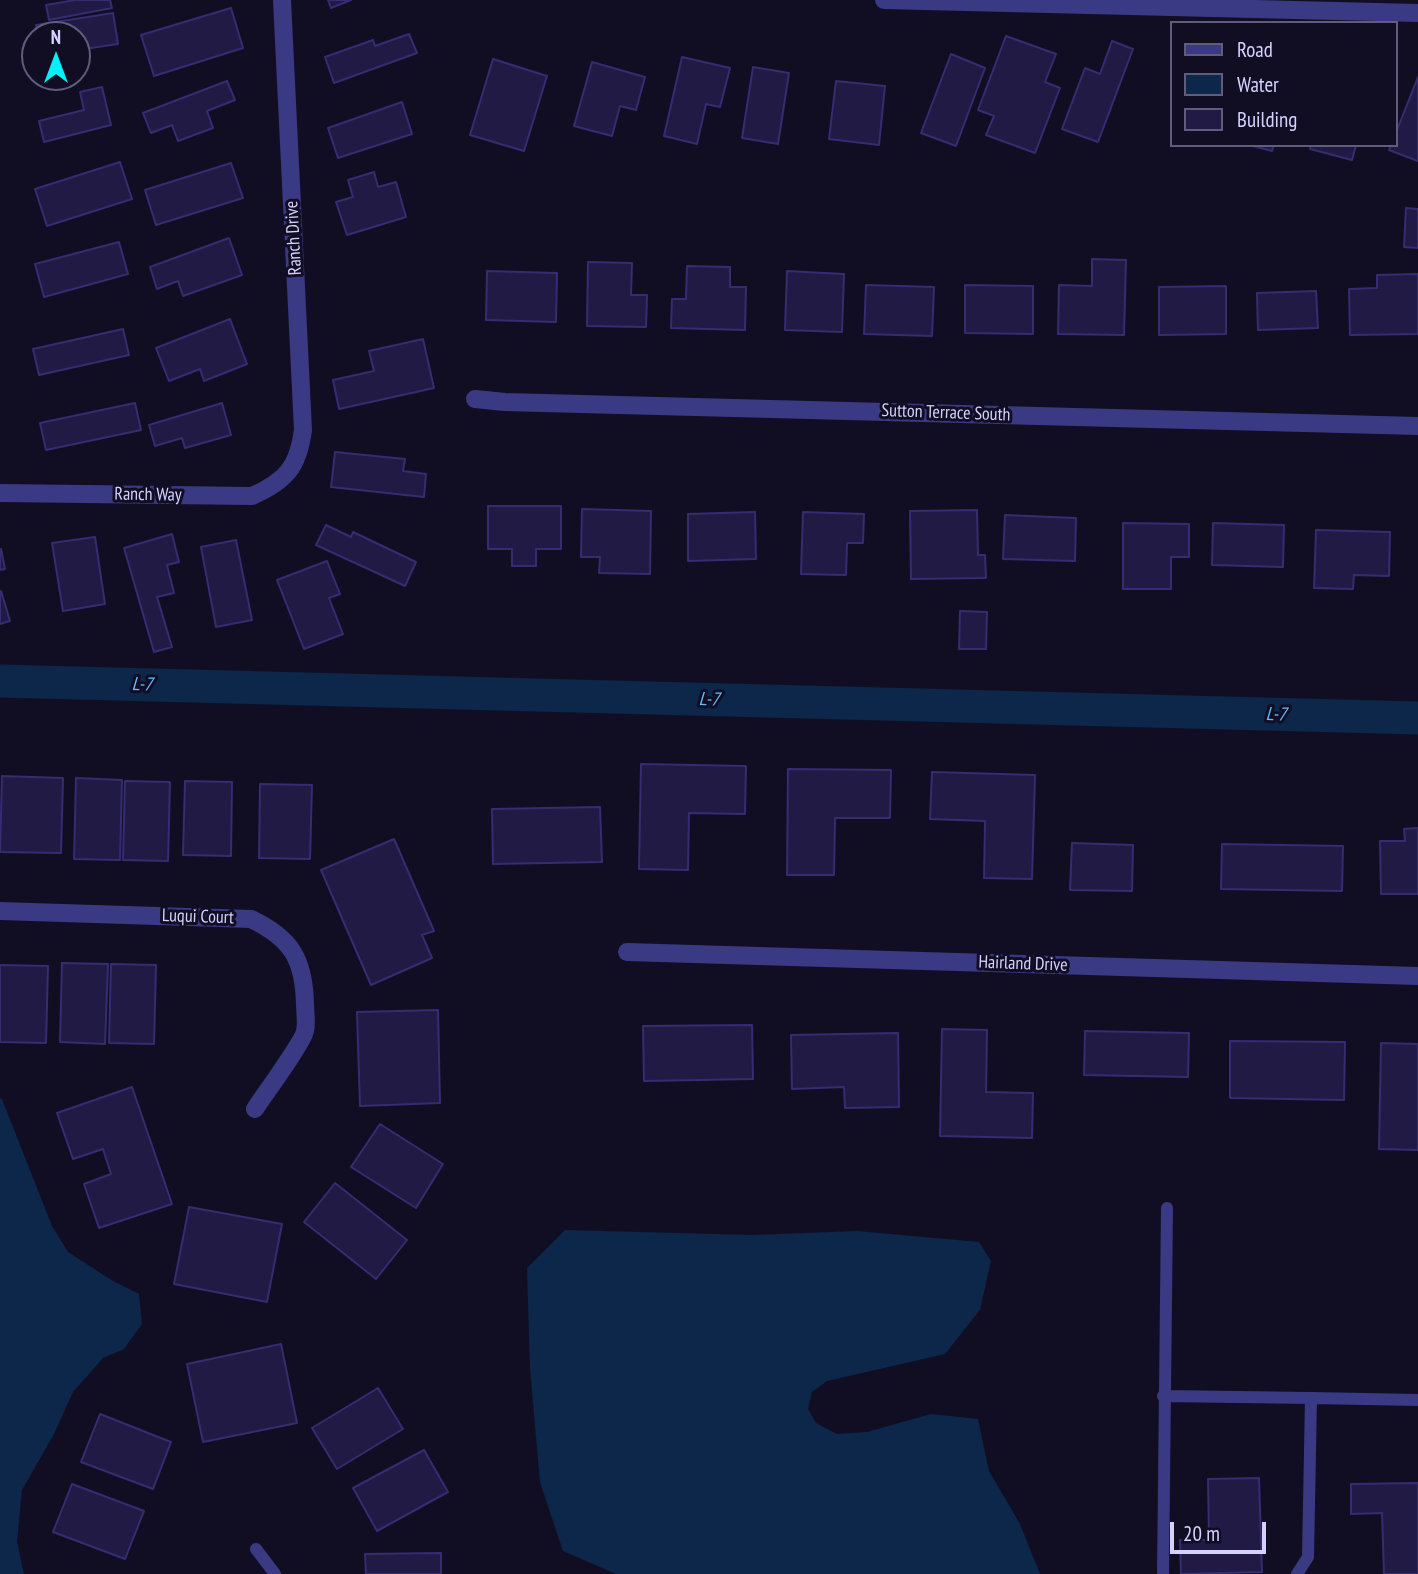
<!DOCTYPE html>
<html>
<head>
<meta charset="utf-8">
<style>
	body { margin:0 }
	#map { position:relative; width:1418px; height:1574px; overflow:hidden; background:#110e24; font-family:"PT Sans Narrow",sans-serif }
	canvas { display:block }
	.legend { position:absolute; left:1170px; top:21px; width:228px; height:126px; box-sizing:border-box; background:#110e24; border:2px solid #5f5c7c; margin:0; padding:9px 12px; list-style:none; font-size:21px; color:#d4d1ff }
	.legend li { display:flex; align-items:center; gap:14px; height:35px }
	.legend b { width:35px; border:2px solid #5f5c7c }
	.north { position:absolute; left:21px; top:21px; width:70px; height:70px; box-sizing:border-box; background:#110e24; border:2px solid #5f5c7c; border-radius:50%; rotate:0deg; font-size:19px; font-weight:700; line-height:28px; text-align:center; color:#d4d1ff }
	.north::after { content:''; display:block; margin:auto; width:24px; height:32px; background:#00f0fc; clip-path:polygon(50% 0,100% 100%,50% 72%,0 100%) }
	.scale { position:absolute; left:1170px; top:1522px; width:96px; height:32px; box-sizing:border-box; border:4px solid #d4d1ff; border-top:0; padding-left:9px; font-size:21px; line-height:24px; white-space:nowrap; color:#d4d1ff; -webkit-text-stroke:5px #110e24; paint-order:stroke }
</style>
</head>
<body>
<div id="map">
<canvas width="1418" height="1574"></canvas>
<ul class="legend">
<li><b style="height:9px;background:#393a83"></b>Road</li>
<li><b style="height:19px;background:#0c274a"></b>Water</li>
<li><b style="height:19px;background:#201a45"></b>Building</li>
</ul>
<div class="north">N</div>
<div class="scale">20 m</div>
</div>
<script>
const ctx = document.querySelector('canvas').getContext('2d');
ctx.lineJoin = 'round';
function fill(path, color) { ctx.fillStyle = color; ctx.fill(path, 'evenodd'); }
function stroke(path, color, width, dash) { ctx.strokeStyle = color; ctx.lineWidth = width; ctx.lineCap = dash ? 'butt' : 'round'; ctx.setLineDash(dash || []); ctx.stroke(path); }
function write(font, color, halo, rows, align = 'center') {
  ctx.font = font + ' "PT Sans Narrow",sans-serif'; ctx.lineWidth = 6; ctx.setLineDash([]); ctx.textBaseline = 'middle'; ctx.strokeStyle = halo; ctx.fillStyle = color; for (const [text, x, y, turn = 0] of rows) {
    ctx.save(); ctx.translate(x, y); ctx.rotate((+turn || 0) * Math.PI / 180); ctx.textAlign = isNaN(turn) ? turn : align; if (halo) ctx.strokeText(text, 0, 0); ctx.fillText(text, 0, 0); ctx.restore();
  }
}
fill(new Path2D(`
	M 0,1098 L 2,1099 L 52,1226 L 68,1252 L 113,1281 L 139,1294 L 142,1324 L 124,1349 L 103,1358 L 73,1392 L 54,1434 L 22,1490 L 17,1542 L 24,1574 L 0,1574 Z
	M 565,1230 L 753,1235 L 857,1231 L 979,1242 L 991,1261 L 980,1310 L 945,1354 L 827,1381 L 812,1392 L 808,1409 L 816,1423 L 837,1434 L 867,1432 L 931,1414 L 978,1419 L 989,1471 L 1020,1524 L 1040,1574 L 616,1574 L 563,1551 L 540,1482 L 530,1369 L 527,1268 Z`), '#0c274a');
stroke(new Path2D(`
	M 0,681 L 1418,718`), '#0c274a', 33);
const building = new Path2D(`
	M 75,0 L 110,0 L 112,8 L 49,20 L 46,5 Z
	M 328,0 L 351,0 L 331,8 Z
	M 231,8 L 243,48 L 154,76 L 141,35 Z
	M 113,13 L 118,44 L 77,50 L 77,35 L 38,35 L 36,25 Z
	M 409,34 L 417,53 L 334,83 L 325,57 L 373,40 L 375,46 Z
	M 1006,36 L 1056,54 L 1045,82 L 1060,88 L 1035,153 L 986,135 L 994,116 L 978,110 Z
	M 1112,41 L 1133,49 L 1098,142 L 1062,129 L 1085,68 L 1100,74 Z
	M 951,54 L 985,68 L 956,146 L 921,133 Z
	M 682,57 L 730,68 L 720,107 L 706,104 L 697,144 L 664,136 Z
	M 493,59 L 547,76 L 524,151 L 470,135 Z
	M 592,62 L 645,77 L 636,110 L 620,106 L 612,136 L 574,126 Z
	M 753,67 L 789,73 L 778,144 L 742,138 Z
	M 1418,77 L 1418,161 L 1389,150 L 1391,145 L 1395,145 L 1395,135 Z
	M 227,81 L 235,100 L 207,111 L 213,128 L 178,141 L 172,125 L 151,133 L 143,113 Z
	M 836,81 L 885,86 L 879,145 L 829,139 Z
	M 102,87 L 111,125 L 44,142 L 39,121 L 84,110 L 80,92 Z
	M 402,102 L 412,134 L 338,158 L 328,128 Z
	M 1249,145 L 1274,145 L 1272,151 Z
	M 1311,145 L 1356,145 L 1352,160 L 1310,149 Z
	M 120,162 L 132,199 L 47,226 L 35,189 Z
	M 231,163 L 243,198 L 156,225 L 145,190 Z
	M 374,172 L 378,187 L 396,182 L 406,217 L 347,235 L 336,202 L 353,197 L 348,180 Z
	M 1406,208 L 1418,209 L 1418,248 L 1404,247 Z
	M 229,238 L 242,275 L 183,296 L 178,281 L 157,289 L 150,267 Z
	M 119,242 L 128,274 L 44,297 L 35,264 Z
	M 1092,259 L 1126,260 L 1124,335 L 1058,334 L 1059,285 L 1092,286 Z
	M 588,262 L 632,263 L 631,295 L 647,295 L 646,327 L 587,326 Z
	M 687,266 L 730,267 L 730,287 L 746,287 L 745,330 L 671,328 L 672,299 L 686,299 Z
	M 487,271 L 557,273 L 556,322 L 486,320 Z
	M 787,271 L 844,274 L 842,332 L 785,330 Z
	M 1418,274 L 1418,334 L 1350,335 L 1349,289 L 1377,288 L 1377,275 Z
	M 866,285 L 934,287 L 932,336 L 864,334 Z
	M 965,285 L 1033,286 L 1033,334 L 965,333 Z
	M 1226,286 L 1226,334 L 1159,335 L 1159,287 Z
	M 1316,291 L 1318,328 L 1258,330 L 1257,293 Z
	M 230,319 L 247,364 L 204,381 L 200,369 L 169,381 L 156,348 Z
	M 123,329 L 129,355 L 39,375 L 33,349 Z
	M 423,339 L 434,388 L 339,409 L 333,380 L 374,371 L 369,351 Z
	M 135,403 L 141,430 L 46,450 L 40,423 Z
	M 222,403 L 231,435 L 185,448 L 182,438 L 155,446 L 149,425 Z
	M 335,452 L 405,459 L 403,471 L 426,474 L 424,497 L 331,487 Z
	M 488,506 L 561,506 L 561,549 L 536,549 L 536,566 L 512,566 L 512,549 L 488,549 Z
	M 582,509 L 651,511 L 650,574 L 599,573 L 600,557 L 581,557 Z
	M 977,510 L 978,555 L 985,555 L 986,578 L 911,579 L 910,511 Z
	M 755,512 L 756,559 L 688,561 L 688,514 Z
	M 803,512 L 864,514 L 863,543 L 847,543 L 846,575 L 801,574 Z
	M 1005,515 L 1076,518 L 1075,561 L 1003,559 Z
	M 1123,523 L 1189,524 L 1189,557 L 1171,557 L 1171,589 L 1123,589 Z
	M 1213,523 L 1284,525 L 1283,567 L 1212,565 Z
	M 326,525 L 351,537 L 353,532 L 416,562 L 405,586 L 316,545 Z
	M 1316,530 L 1390,532 L 1389,576 L 1354,575 L 1353,589 L 1314,588 Z
	M 172,534 L 179,562 L 167,565 L 174,593 L 157,597 L 172,647 L 154,652 L 124,548 Z
	M 95,537 L 105,604 L 63,611 L 52,543 Z
	M 236,540 L 252,620 L 216,627 L 201,547 Z
	M 1,549 L 5,569 L 0,570 L 0,550 Z
	M 327,561 L 340,594 L 329,598 L 343,634 L 304,649 L 277,580 Z
	M 1,591 L 10,621 L 0,624 L 0,592 Z
	M 960,611 L 987,612 L 986,649 L 959,649 Z
	M 641,764 L 746,766 L 745,814 L 689,813 L 688,870 L 639,869 Z
	M 788,769 L 891,770 L 890,818 L 835,818 L 834,875 L 787,875 Z
	M 932,772 L 1035,775 L 1032,879 L 984,878 L 985,821 L 930,819 Z
	M 2,776 L 63,778 L 61,853 L 0,852 Z
	M 76,778 L 122,780 L 120,860 L 74,859 Z
	M 125,781 L 170,782 L 168,861 L 123,860 Z
	M 185,781 L 232,782 L 231,856 L 183,855 Z
	M 260,784 L 312,785 L 310,859 L 259,858 Z
	M 600,807 L 602,862 L 493,864 L 492,809 Z
	M 1418,828 L 1418,894 L 1381,894 L 1380,841 L 1405,841 L 1404,829 Z
	M 394,839 L 434,931 L 422,935 L 432,958 L 371,985 L 321,870 Z
	M 1072,843 L 1133,845 L 1132,891 L 1070,890 Z
	M 1222,844 L 1343,846 L 1342,891 L 1221,889 Z
	M 62,963 L 108,964 L 105,1044 L 60,1042 Z
	M 111,964 L 156,965 L 154,1044 L 109,1043 Z
	M 0,965 L 48,966 L 46,1043 L 0,1042 Z
	M 438,1010 L 440,1103 L 360,1106 L 357,1012 Z
	M 752,1025 L 753,1079 L 644,1081 L 643,1026 Z
	M 942,1029 L 987,1030 L 986,1092 L 1033,1093 L 1032,1138 L 940,1136 Z
	M 1085,1031 L 1189,1033 L 1188,1077 L 1084,1075 Z
	M 898,1033 L 899,1107 L 845,1108 L 844,1087 L 792,1089 L 791,1035 Z
	M 1230,1041 L 1345,1042 L 1344,1100 L 1230,1098 Z
	M 1381,1043 L 1418,1044 L 1418,1150 L 1379,1149 Z
	M 132,1087 L 172,1204 L 99,1228 L 84,1184 L 111,1174 L 103,1149 L 73,1159 L 57,1113 Z
	M 380,1124 L 443,1164 L 416,1208 L 351,1167 Z
	M 335,1183 L 407,1240 L 376,1279 L 304,1222 Z
	M 189,1207 L 282,1224 L 267,1302 L 174,1284 Z
	M 281,1344 L 297,1423 L 203,1442 L 187,1364 Z
	M 378,1388 L 403,1429 L 337,1469 L 312,1428 Z
	M 100,1414 L 171,1442 L 153,1489 L 81,1462 Z
	M 424,1450 L 448,1492 L 377,1531 L 353,1488 Z
	M 1259,1478 L 1262,1572 L 1181,1574 L 1180,1540 L 1209,1540 L 1208,1479 Z
	M 1418,1483 L 1418,1574 L 1384,1574 L 1382,1513 L 1351,1514 L 1351,1484 Z
	M 72,1484 L 144,1511 L 125,1559 L 53,1532 Z
	M 441,1553 L 441,1574 L 366,1574 L 365,1554 Z`);
fill(building, '#201a45');
stroke(building, '#362c71', 2);
stroke(new Path2D(`
	M 1163,1396 L 1311,1398
	M 256,1549 L 275,1574
	M 1163,1574 L 1167,1208
	M 1297,1574 L 1308,1557 L 1311,1398 L 1418,1400`), '#393a83', 12);
stroke(new Path2D(`
	M 884,0 L 1418,13
	M 475,399 L 505,402 L 1418,426
	M 0,493 L 252,496 C 286,481 298,467 303,430 L 282,0
	M 0,911 L 251,919 C 291,938 304,959 305,1004 C 305,1012 307,1023 305,1031 C 303,1042 264,1095 255,1109
	M 627,952 L 1418,976`), '#393a83', 18);
write('18px', '#d4d1ff', '#110e24', [
	["Ranch Drive",294,238,-93],
	["Sutton Terrace South",946,413,2],
	["Ranch Way",148,495,1],
	["Luqui Court",198,917,2],
	["Hairland Drive",1023,964,2]
]);
write('italic 19px', '#5fbdff', '#110e24', [
	["L-7",142,685,2],
	["L-7",709,700,2],
	["L-7",1276,715,2]
]);
</script>
</body>
</html>
